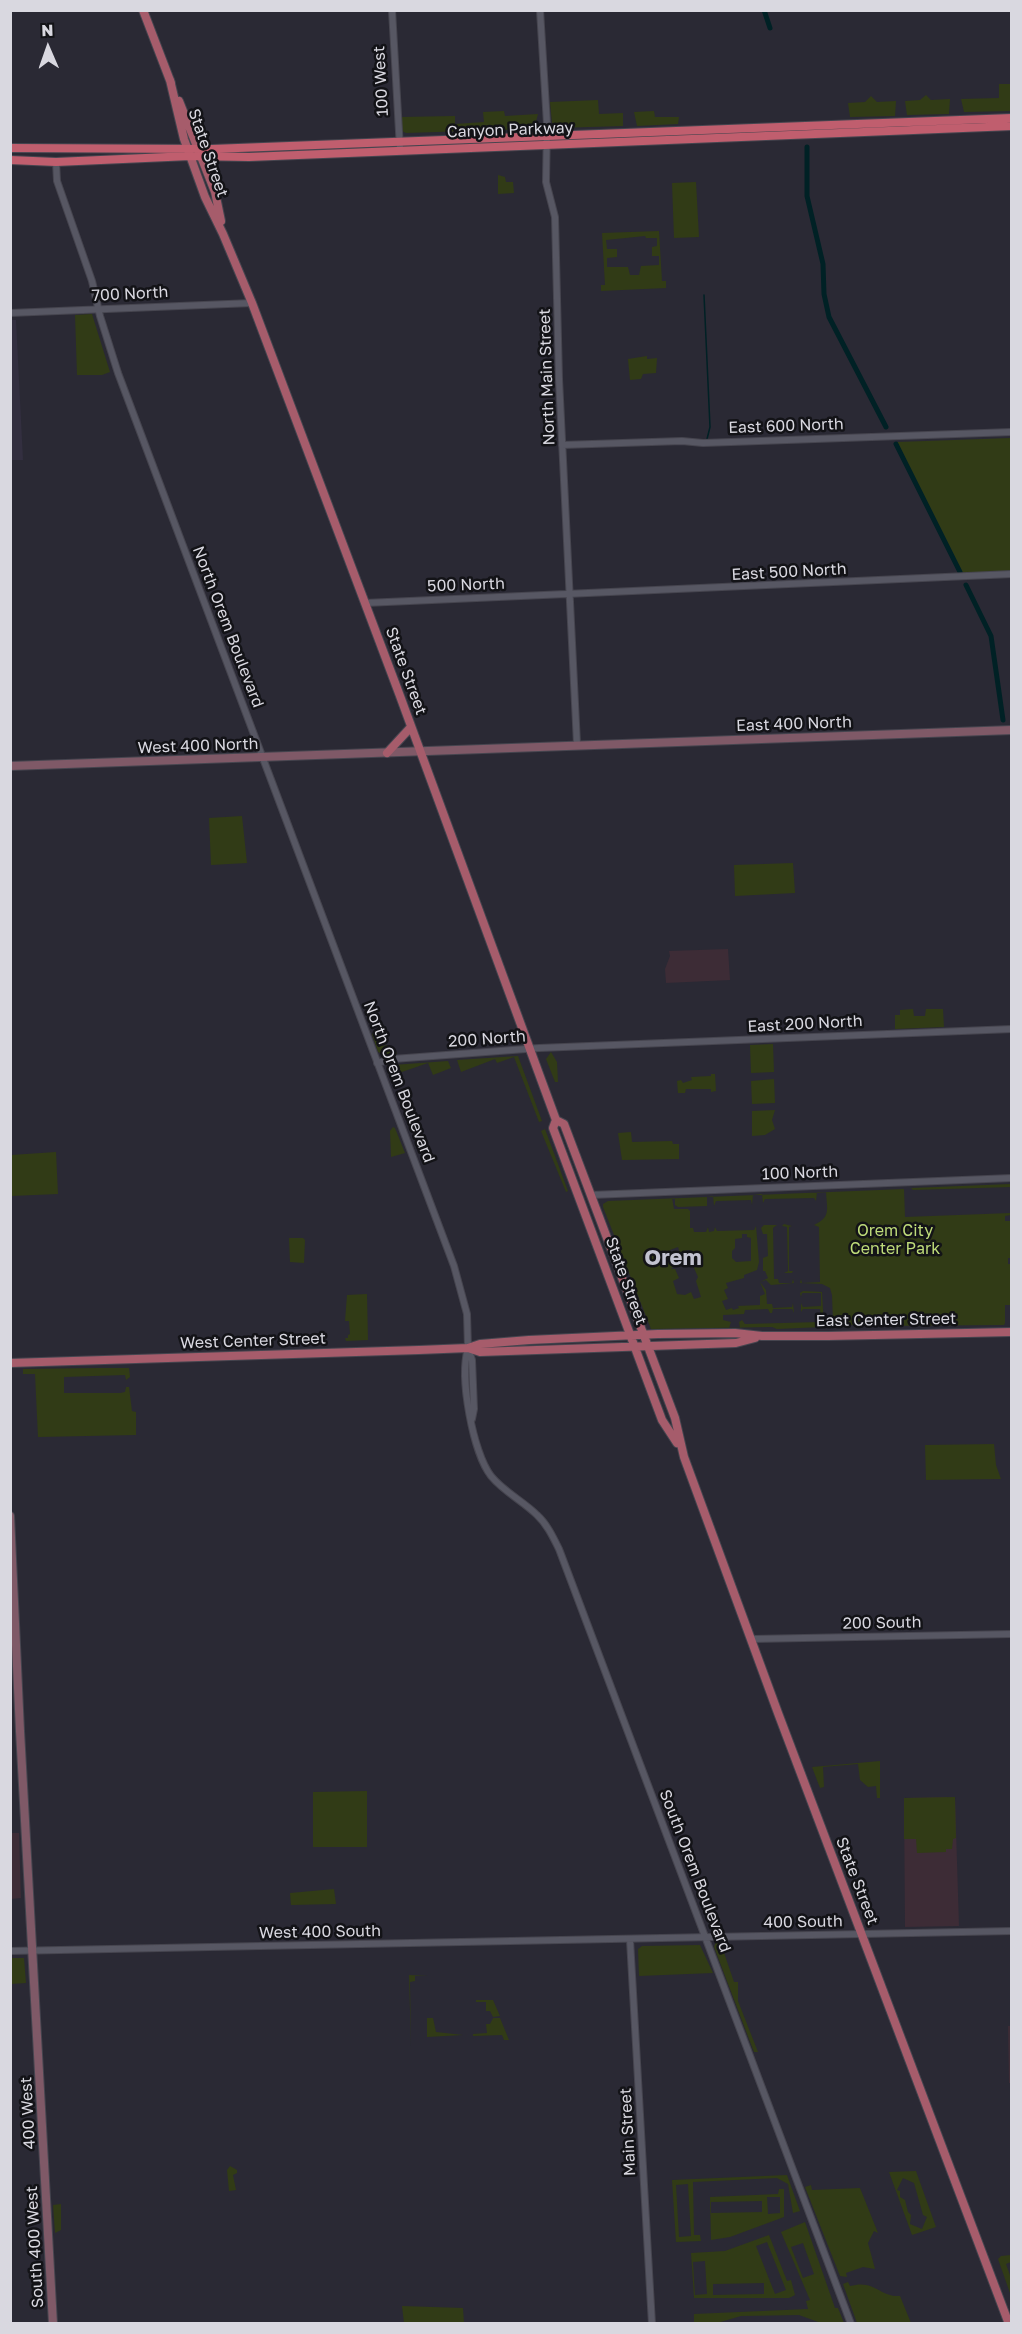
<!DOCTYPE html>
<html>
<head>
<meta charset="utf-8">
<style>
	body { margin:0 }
	#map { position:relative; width:1022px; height:2334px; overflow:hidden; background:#2a2934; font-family:"Golos Text",sans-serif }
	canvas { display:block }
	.frame { position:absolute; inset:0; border:12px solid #d9d8e0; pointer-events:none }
	.north { position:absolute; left:18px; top:18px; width:60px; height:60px; -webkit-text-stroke:4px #131317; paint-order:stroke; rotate:358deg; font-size:16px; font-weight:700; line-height:24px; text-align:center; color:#d9d8e0 }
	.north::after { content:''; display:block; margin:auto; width:21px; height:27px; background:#d9d8e0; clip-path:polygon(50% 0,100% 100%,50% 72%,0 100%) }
</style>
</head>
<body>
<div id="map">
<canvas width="1022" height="2334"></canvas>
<div class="frame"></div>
<div class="north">N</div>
</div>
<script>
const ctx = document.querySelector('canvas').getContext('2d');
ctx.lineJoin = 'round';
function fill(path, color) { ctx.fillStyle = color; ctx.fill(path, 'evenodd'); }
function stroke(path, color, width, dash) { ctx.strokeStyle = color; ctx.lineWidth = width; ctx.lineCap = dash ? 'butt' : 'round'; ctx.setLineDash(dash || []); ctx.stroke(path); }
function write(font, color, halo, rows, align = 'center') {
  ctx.font = font + ' "Golos Text",sans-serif'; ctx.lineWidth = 5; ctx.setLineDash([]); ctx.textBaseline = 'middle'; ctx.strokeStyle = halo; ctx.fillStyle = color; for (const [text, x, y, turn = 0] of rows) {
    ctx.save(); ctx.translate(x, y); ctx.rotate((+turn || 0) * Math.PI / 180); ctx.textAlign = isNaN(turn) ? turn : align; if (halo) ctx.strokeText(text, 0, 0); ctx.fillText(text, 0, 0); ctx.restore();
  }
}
fill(new Path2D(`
	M 10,320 L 16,320 L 23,460 L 11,460 Z`), '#332f40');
fill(new Path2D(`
	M 728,949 L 730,980 L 666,983 L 665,969 L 670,956 L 669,951 Z
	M 955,1797 L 959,1926 L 905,1927 L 904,1798 Z
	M 10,1833 L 19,1833 L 21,1898 L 11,1899 Z
	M 1008,2026 L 1011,2026 L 1011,2083 L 1009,2083 Z`), '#3d2c36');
fill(new Path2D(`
	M 999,84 L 1011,84 L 1011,111 L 964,112 L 961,99 L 999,98 Z
	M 926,95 L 931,100 L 950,99 L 949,114 L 907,115 L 905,101 L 920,100 Z
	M 871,96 L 877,102 L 896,101 L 895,116 L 850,117 L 848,103 L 865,102 Z
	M 598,100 L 599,114 L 623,113 L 623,126 L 557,128 L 552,123 L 550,102 Z
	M 504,111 L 505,116 L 538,114 L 534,129 L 406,133 L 402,131 L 401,117 L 455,116 L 455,124 L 484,122 L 483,112 Z
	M 654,111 L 655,117 L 679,117 L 678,124 L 637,126 L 634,112 Z
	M 498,175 L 505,177 L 506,182 L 513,182 L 514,193 L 498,194 Z
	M 696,182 L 699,237 L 674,238 L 672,183 Z
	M 659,231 L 662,281 L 666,281 L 666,288 L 601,291 L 601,285 L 605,285 L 602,233 ZM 645,236 L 646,238 L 657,238 L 657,246 L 652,247 L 652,256 L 659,256 L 659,265 L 641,266 L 639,275 L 630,275 L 628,267 L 607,267 L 607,258 L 617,257 L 617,249 L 607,249 L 606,240 Z
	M 92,314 L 110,372 L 102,375 L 77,375 L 75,315 Z
	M 647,356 L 647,359 L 657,358 L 656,373 L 643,374 L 641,379 L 630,380 L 628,359 Z
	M 1011,438 L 1011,571 L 963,573 L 897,442 Z
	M 242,816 L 247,863 L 211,865 L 209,818 Z
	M 793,863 L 795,893 L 735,896 L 734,865 Z
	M 913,1009 L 914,1016 L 925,1016 L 926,1009 L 943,1009 L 944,1027 L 895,1029 L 895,1015 L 900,1015 L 900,1010 Z
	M 377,1030 L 383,1046 L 387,1045 L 390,1051 L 396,1051 L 397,1054 L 382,1054 L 378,1052 L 372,1034 Z
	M 773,1044 L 774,1072 L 751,1073 L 750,1045 Z
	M 551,1052 L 557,1062 L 558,1082 L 555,1082 L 546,1059 Z
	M 518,1056 L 542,1121 L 539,1122 L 514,1057 L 497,1063 L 495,1059 L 461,1072 L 457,1060 Z
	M 448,1061 L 451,1068 L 433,1075 L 428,1063 L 396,1074 L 393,1065 Z
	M 711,1074 L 715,1074 L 716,1091 L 711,1092 L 711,1089 L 686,1089 L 685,1093 L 678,1093 L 677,1081 L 681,1080 L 683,1083 L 692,1080 L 691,1077 L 711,1076 Z
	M 774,1079 L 775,1103 L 752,1104 L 751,1081 Z
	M 775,1110 L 772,1120 L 775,1129 L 765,1135 L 752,1136 L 752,1111 Z
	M 393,1127 L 395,1128 L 405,1153 L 391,1157 L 390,1131 Z
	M 545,1129 L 568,1191 L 566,1192 L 541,1131 Z
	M 631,1132 L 632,1142 L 672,1141 L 673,1144 L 679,1144 L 679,1159 L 622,1160 L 618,1133 Z
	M 56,1152 L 58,1194 L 11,1196 L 11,1155 Z
	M 1011,1184 L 1011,1187 L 913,1190 L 911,1188 Z
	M 904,1189 L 905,1217 L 1011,1213 L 1011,1215 L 1005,1216 L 1005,1221 L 1011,1221 L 1011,1258 L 1008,1258 L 1008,1264 L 1011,1264 L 1012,1305 L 1005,1305 L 1005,1323 L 1004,1325 L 869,1326 L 835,1324 L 822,1327 L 777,1329 L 772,1327 L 651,1329 L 603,1207 L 603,1204 L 608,1201 ZM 817,1192 L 826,1192 C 827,1210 831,1217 814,1225 L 819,1227 L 820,1282 L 802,1283 L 801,1279 L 800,1283 L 822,1284 L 830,1288 L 832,1295 L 833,1322 L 824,1326 L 822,1292 L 803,1291 L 800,1293 L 801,1297 L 802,1293 L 821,1293 L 821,1306 L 803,1307 L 801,1303 L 801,1312 L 803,1309 L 820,1309 L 821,1322 L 745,1324 L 742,1320 L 739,1322 L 740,1328 L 729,1328 L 731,1322 L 723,1320 L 723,1315 L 744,1314 L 745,1310 L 768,1309 L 770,1313 L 772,1313 L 773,1309 L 792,1309 L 794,1313 L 793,1303 L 792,1307 L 773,1308 L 772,1304 L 767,1304 L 766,1290 L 760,1282 L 766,1280 L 771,1285 L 794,1283 L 793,1279 L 792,1283 L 779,1283 L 778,1279 L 774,1279 L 773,1228 L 777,1225 L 764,1225 L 761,1228 L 763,1234 L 767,1234 L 768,1256 L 763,1258 L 763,1271 L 765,1271 L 768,1278 L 760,1282 L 765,1294 L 760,1296 L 760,1305 L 738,1306 L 739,1308 L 733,1310 L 732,1308 L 726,1310 L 722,1301 L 728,1299 L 724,1290 L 728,1288 L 726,1283 L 744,1278 L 744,1275 L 757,1270 L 759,1262 L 756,1226 L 754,1230 L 717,1231 L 715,1227 L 714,1231 L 709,1232 L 708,1227 L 706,1232 L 694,1232 L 693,1228 L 690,1228 L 690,1211 L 688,1209 L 674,1209 L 672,1198 L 675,1198 L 675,1205 L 678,1207 L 707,1206 L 707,1197 L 713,1196 L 714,1206 L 716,1201 L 751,1200 L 752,1205 L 753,1195 L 762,1194 L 763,1203 L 765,1199 L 814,1198 L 816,1201 ZM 742,1234 L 747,1234 L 747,1237 L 751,1238 L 751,1261 L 736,1262 L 732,1258 L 732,1251 L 735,1248 L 735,1239 L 742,1238 ZM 678,1247 L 680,1253 L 688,1250 L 693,1251 L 694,1255 L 690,1259 L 698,1277 L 696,1281 L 701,1297 L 694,1299 L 691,1292 L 685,1295 L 677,1294 L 673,1281 L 679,1278 L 675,1269 L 671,1269 L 674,1266 L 669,1260 L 672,1256 L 670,1250 Z
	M 784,1224 L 792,1226 L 789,1227 L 789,1271 L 793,1271 L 792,1273 L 784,1273 L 788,1271 L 787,1227 L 782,1226 Z
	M 289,1238 L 303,1238 L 305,1240 L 304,1263 L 290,1262 Z
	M 367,1294 L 368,1340 L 346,1341 L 345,1338 L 348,1338 L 348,1335 L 350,1334 L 349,1321 L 345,1321 L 347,1295 Z
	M 96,1368 L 129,1368 L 130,1377 L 126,1380 L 125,1375 L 64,1377 L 64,1393 L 120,1393 L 125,1392 L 126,1387 L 129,1387 L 132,1411 L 136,1412 L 136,1435 L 38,1437 L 35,1374 L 23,1374 L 23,1369 Z
	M 994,1444 L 996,1465 L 1001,1479 L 926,1480 L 925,1445 Z
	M 880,1761 L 880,1798 L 877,1798 L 876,1786 L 868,1787 L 860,1780 L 858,1764 L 823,1767 L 824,1787 L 820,1788 L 812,1767 Z
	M 367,1791 L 367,1847 L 313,1847 L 313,1792 Z
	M 955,1797 L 956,1838 L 953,1839 L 952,1849 L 946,1849 L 946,1852 L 917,1853 L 916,1839 L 904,1839 L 904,1798 Z
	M 334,1889 L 336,1904 L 291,1905 L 290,1893 Z
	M 716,1941 L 720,1941 L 734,1982 L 738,1982 L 738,2001 L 758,2052 L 754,2052 L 714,1947 Z
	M 700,1945 L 713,1973 L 639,1976 L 638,1949 L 642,1946 Z
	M 10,1958 L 24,1958 L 26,1983 L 11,1984 Z
	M 409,1975 L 428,1976 L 415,1976 L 415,1981 L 410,1982 L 411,2046 Z
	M 476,2000 L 493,2000 L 500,2016 L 493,2017 L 490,2011 L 486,2011 L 486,2002 L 476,2002 Z
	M 427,2018 L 433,2018 L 436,2032 L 463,2035 L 427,2037 Z
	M 493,2018 L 500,2018 L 509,2040 L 504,2040 L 502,2035 L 473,2036 L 473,2034 L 487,2033 L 486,2024 L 490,2024 Z
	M 230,2166 L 237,2170 L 237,2173 L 233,2175 L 236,2190 L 229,2191 L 227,2170 Z
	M 916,2171 L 936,2227 L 912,2235 L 889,2172 ZM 903,2178 L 914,2183 L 923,2215 L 927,2217 L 922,2229 L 910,2224 L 911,2215 L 908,2212 L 905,2200 L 900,2197 L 900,2191 L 897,2190 Z
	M 787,2175 L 800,2211 L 793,2213 L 788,2184 L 777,2178 L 693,2182 L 694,2235 L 700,2235 L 701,2241 L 676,2242 L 672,2180 ZM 688,2184 L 691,2236 L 679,2237 L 676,2185 Z
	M 811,2185 L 812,2190 L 860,2188 L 878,2233 L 874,2231 L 868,2243 L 875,2269 L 863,2267 L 846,2273 L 847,2277 L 840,2276 L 805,2187 Z
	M 779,2189 L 784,2189 L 784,2217 L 730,2237 L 711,2240 L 710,2197 L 778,2194 ZM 767,2197 L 780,2197 L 780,2213 L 768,2214 ZM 762,2201 L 762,2212 L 711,2213 L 711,2202 Z
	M 61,2204 L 61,2230 L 55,2233 L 53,2205 Z
	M 805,2222 L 835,2308 L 838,2308 L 844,2323 L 821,2323 L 799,2315 L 741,2316 L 717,2323 L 694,2323 L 694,2314 L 808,2309 L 806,2301 L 810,2300 L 781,2232 ZM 803,2243 L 814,2274 L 803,2278 L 791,2247 Z
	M 769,2235 L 787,2281 L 791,2280 L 795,2295 L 789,2298 L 694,2298 L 691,2253 L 725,2251 ZM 767,2242 L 786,2290 L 775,2294 L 756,2246 ZM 705,2261 L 707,2294 L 695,2295 L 693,2262 ZM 764,2283 L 764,2294 L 713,2295 L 713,2284 Z
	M 1011,2255 L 1011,2262 L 1006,2264 L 1011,2278 L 1011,2296 L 998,2259 L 1001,2256 Z
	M 848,2282 L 850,2286 C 875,2279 879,2297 900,2296 L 911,2323 L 857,2323 L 843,2284 Z
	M 402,2306 L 463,2308 L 464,2323 L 404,2323 Z`), '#313b16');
stroke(new Path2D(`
	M 704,295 L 710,427 L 707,439`), '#002125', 1.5);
stroke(new Path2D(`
	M 764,10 L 770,28
	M 807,147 L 807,196 L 823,264 L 824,294 L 829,317 L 886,427
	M 896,444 L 960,572
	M 966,585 L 991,636 L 1003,720`), '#002125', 5);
const tertiary = new Path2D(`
	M 392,10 L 400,149
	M 540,10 L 547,124 L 546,182 L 555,217 L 559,379 L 577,744
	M 56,162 L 57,181 L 92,281 L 100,316 L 118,373 L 454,1266 L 467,1314 L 468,1348 L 472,1360 L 474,1409 L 472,1419
	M 10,313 L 252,303
	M 562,445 L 682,441 L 703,443 L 1012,432
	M 365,603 L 1012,574
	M 377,1063 L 393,1059 L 539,1048 L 1012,1029
	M 591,1195 L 1012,1178
	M 468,1349 C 459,1377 473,1453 491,1476 C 504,1492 523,1501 537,1515 C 547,1524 553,1537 559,1549 L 851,2324
	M 752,1639 L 1012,1634
	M 630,1940 L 652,2324
	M 10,1951 L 1012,1931`);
const secondary = new Path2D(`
	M 10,766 L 1012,730
	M 10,1516 L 20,1731 L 53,2324`);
const primary = new Path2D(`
	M 143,10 L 171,83
	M 170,80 L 184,139 L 205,197 L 223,234 L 252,303 L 400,696 L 556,1120 L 564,1124 L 675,1418 L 684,1457 L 778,1713 L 1009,2324
	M 179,101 L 215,192 L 221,221
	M 387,753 L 411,727
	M 556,1120 L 553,1128 L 662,1420 L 677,1443
	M 468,1348 L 480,1352 L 736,1343 L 755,1338
	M 10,1363 L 419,1350 L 468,1348 L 480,1344 L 529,1340 L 658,1334 L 735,1333 L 762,1336 L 828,1336 L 1012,1332`);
const trunk = new Path2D(`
	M 10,148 L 212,149 L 1012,118
	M 10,160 L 56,162 L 190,156 L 249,157 L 1012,126`);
stroke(tertiary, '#46454f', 8);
stroke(secondary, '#46454f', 10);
stroke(primary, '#46454f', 10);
stroke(trunk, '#46454f', 10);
stroke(tertiary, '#575763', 6);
stroke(secondary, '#7f5967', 8);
stroke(primary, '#a65c6b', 8);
stroke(trunk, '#c05e6e', 8);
write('16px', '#d9d8e0', '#131317', [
	["100 West",381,81,-93],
	["Canyon Parkway",510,130,-2],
	["State Street",208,153,71],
	["700 North",130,294,-3],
	["North Main Street",547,377,-92],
	["East 600 North",786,426,-2],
	["East 500 North",789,572,-3],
	["500 North",466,585,-2],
	["North Orem Boulevard",228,627,69],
	["State Street",406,671,70],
	["East 400 North",794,724,-2],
	["West 400 North",198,746,-2],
	["East 200 North",805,1024,-3],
	["200 North",487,1039,-4],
	["North Orem Boulevard",399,1082,69],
	["100 North",800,1173,-2],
	["State Street",626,1281,70],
	["East Center Street",886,1320,-1],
	["West Center Street",253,1341,-2],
	["200 South",882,1623,-1],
	["South Orem Boulevard",695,1871,69],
	["State Street",857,1881,69],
	["400 South",803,1922,-1],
	["West 400 South",320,1932,-1],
	["400 West",28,2113,-93],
	["Main Street",628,2132,-93],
	["South 400 West",35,2247,-93]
]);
write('16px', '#bfdc7a', '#131317', [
	["Orem City",895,1231],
	["Center Park",895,1249]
]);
write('bold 22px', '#c3c3d1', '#131317', [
	["Orem",673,1258]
]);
</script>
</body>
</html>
